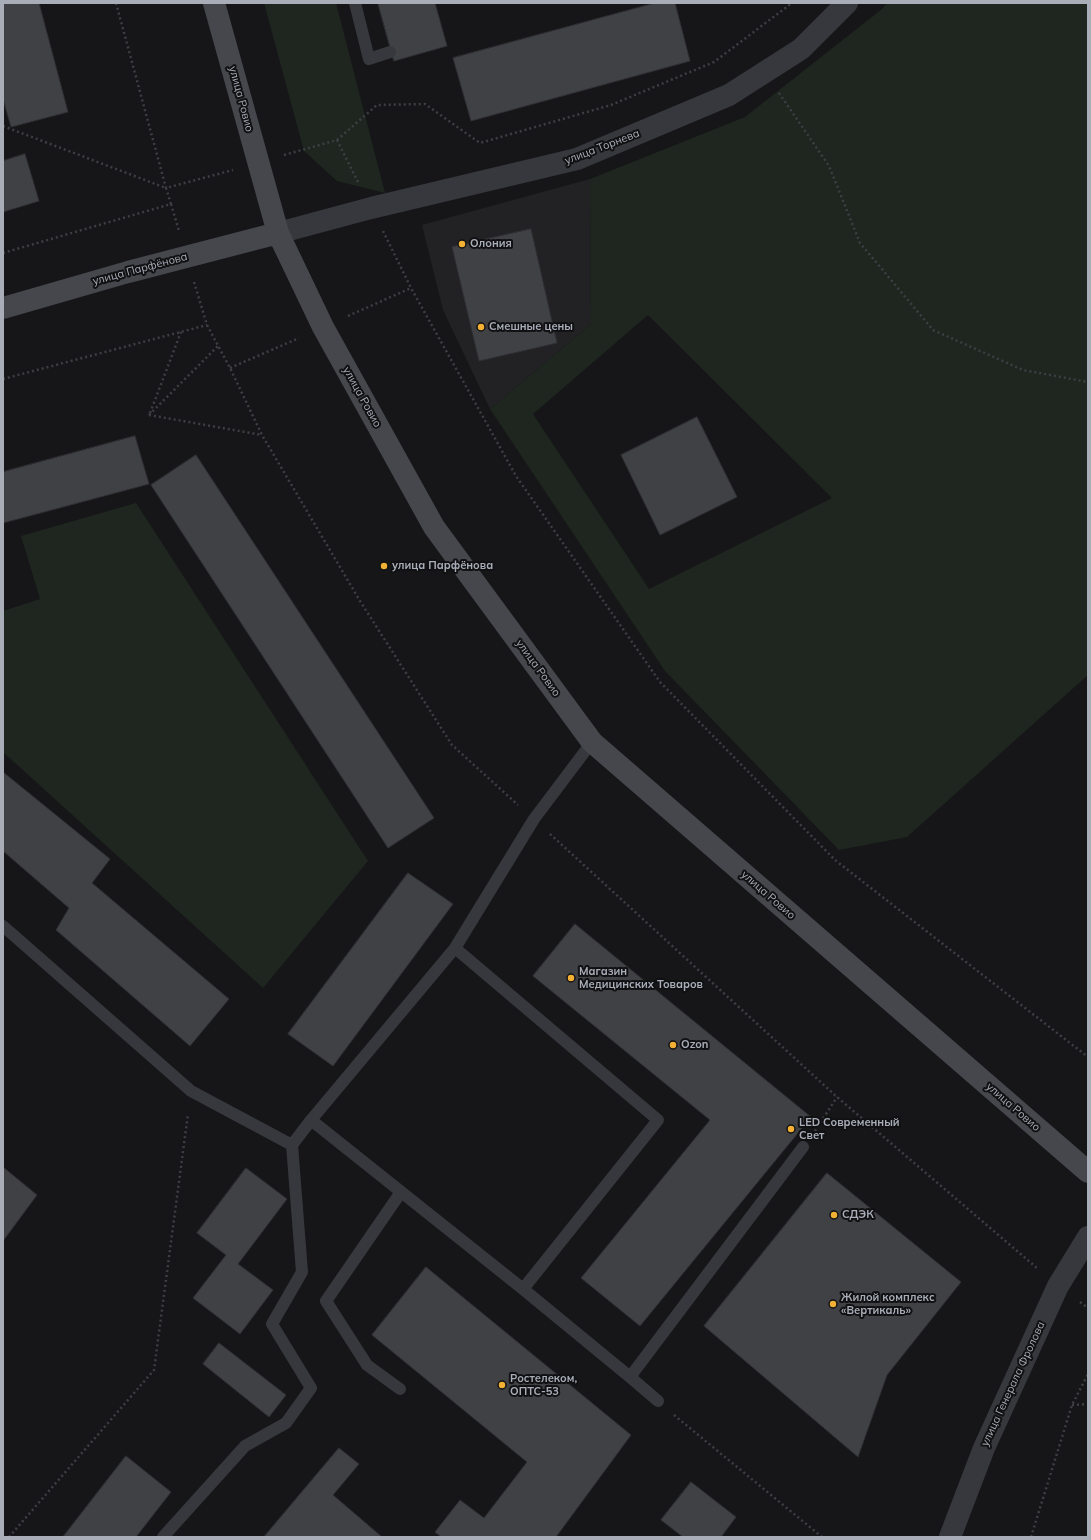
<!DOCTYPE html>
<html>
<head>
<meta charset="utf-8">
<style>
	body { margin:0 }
	#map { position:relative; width:1091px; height:1540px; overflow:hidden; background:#161618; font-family:Mulish,sans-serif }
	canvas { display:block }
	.frame { position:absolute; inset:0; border:4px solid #a8adb8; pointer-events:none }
</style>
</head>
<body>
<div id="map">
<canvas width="1091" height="1540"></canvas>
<div class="frame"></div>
</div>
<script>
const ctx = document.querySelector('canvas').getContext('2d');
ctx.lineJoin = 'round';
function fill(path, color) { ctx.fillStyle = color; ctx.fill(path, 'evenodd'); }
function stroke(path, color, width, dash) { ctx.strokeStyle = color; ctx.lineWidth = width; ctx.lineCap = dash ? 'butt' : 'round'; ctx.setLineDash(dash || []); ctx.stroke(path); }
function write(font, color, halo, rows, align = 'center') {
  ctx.font = font + ' Mulish,sans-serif'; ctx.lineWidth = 4; ctx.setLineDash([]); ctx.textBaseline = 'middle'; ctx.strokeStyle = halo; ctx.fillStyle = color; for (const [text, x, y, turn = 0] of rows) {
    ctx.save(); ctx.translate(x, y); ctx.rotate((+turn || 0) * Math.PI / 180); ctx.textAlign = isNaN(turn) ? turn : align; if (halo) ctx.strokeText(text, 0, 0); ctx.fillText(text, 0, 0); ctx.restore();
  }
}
fill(new Path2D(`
	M 590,179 L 591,324 L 490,409 L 443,310 L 422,225 Z`), '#222225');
fill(new Path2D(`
	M 264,3 L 336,3 L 385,193 L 337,181 L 304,151 Z
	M 887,3 L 1088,3 L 1088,675 L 907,837 L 839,850 L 665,671 L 490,409 L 591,324 L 590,179 L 745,117 L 882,9 ZM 648,315 L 832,498 L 649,589 L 533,414 Z
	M 136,503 L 368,861 L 263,988 L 3,752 L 3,611 L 40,599 L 21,536 Z`), '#1e261f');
const building = new Path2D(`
	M 3,3 L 39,3 L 68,112 L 11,127 L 3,99 Z
	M 378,3 L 435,3 L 447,46 L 394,61 Z
	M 655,3 L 675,3 L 690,61 L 471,121 L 453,58 Z
	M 25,154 L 39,201 L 3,212 L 3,161 Z
	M 531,229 L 557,343 L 479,361 L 452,247 Z
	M 697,417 L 737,497 L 660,535 L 621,455 Z
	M 135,436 L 149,484 L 3,523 L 3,472 Z
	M 196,455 L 434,818 L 388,848 L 151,485 Z
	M 3,772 L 110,859 L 92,883 L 229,999 L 190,1046 L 56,930 L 69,908 L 3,851 Z
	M 408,873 L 453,904 L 333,1066 L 288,1034 Z
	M 575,924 L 811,1117 L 640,1326 L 581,1278 L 710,1120 L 533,976 Z
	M 3,1167 L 37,1195 L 3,1241 Z
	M 246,1168 L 287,1199 L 238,1264 L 273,1290 L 240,1334 L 193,1298 L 226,1255 L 197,1233 Z
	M 827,1173 L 961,1282 L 887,1375 L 858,1457 L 704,1326 Z
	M 426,1267 L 631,1435 L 556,1537 L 441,1537 L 435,1532 L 460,1500 L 484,1518 L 527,1462 L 372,1335 Z
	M 219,1343 L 286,1395 L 269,1417 L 203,1364 Z
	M 339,1448 L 359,1464 L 333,1495 L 382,1537 L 264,1537 Z
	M 126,1456 L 171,1492 L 136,1537 L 63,1537 Z
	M 691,1482 L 736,1517 L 721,1537 L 683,1537 L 661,1520 Z`);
fill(building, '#404145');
stroke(building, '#303034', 1);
stroke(new Path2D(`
	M 116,3 L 166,188
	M 779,93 L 829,166 L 860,243 L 933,330 L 1023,370 L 1088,382
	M 3,126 L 166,188
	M 337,140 L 359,184
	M 284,155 L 337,140 L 377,105 L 425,104 L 480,143 L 611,105 L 714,62 L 792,3
	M 171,204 L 179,231
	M 383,231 L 411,288 L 516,476 L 660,682 L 835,860 L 1088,1057
	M 3,253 L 171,204 L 166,188 L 233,170
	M 194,282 L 207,325 L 230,368 L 262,435 L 360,601 L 452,745 L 518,805
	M 348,316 L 411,288
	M 230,368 L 299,338
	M 3,379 L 207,325
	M 150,413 L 181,332
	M 149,415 L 262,435
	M 149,415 L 218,346
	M 550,834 L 837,1097 L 1037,1268
	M 815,1131 L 837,1097
	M 1080,1302 L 1088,1308
	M 1072,1405 L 1088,1404
	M 674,1415 L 822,1537
	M 9,1537 L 154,1370 L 188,1114
	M 1031,1537 L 1072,1405 L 1088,1374`), '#3d3f44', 2.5, [2, 3]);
stroke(new Path2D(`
	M 355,3 L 369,59 L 390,52
	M 3,926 L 191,1091 L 292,1145 L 311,1120 L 455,948 L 534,819 L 592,742
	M 311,1120 L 523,1289 L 658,1120 L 455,948
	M 523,1289 L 630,1377 L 658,1401
	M 630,1377 L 803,1147
	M 400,1389 L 367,1365 L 326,1301 L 401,1192
	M 163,1537 L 245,1446 L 286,1423 L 311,1388 L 272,1324 L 302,1272 L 292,1145`), '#37383d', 12);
stroke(new Path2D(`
	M 278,233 L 371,208 L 577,159 L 729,95 L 801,49 L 847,3
	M 950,1537 L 984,1448 L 1058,1286 L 1088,1237`), '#37383d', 22);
stroke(new Path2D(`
	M 214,3 L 278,233 L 323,327 L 434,527 L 592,742 L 1088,1172
	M 3,308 L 128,272 L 278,233`), '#45474d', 22);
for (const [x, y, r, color] of [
	[462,244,4,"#f2b134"],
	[481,327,4,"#f2b134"],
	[384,566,4,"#f2b134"],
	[571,978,4,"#f2b134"],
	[673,1045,4,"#f2b134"],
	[791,1129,4,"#f2b134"],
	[834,1215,4,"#f2b134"],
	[833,1304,4,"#f2b134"],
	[502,1385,4,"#f2b134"]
]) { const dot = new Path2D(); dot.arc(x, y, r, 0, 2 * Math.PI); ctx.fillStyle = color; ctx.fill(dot); stroke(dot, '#111113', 1.5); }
write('11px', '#a8adb8', '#111113', [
	["улица Ровио",241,99,75],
	["улица Торнева",602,147,-21],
	["улица Парфёнова",140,269,-15],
	["улица Ровио",362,397,61],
	["улица Ровио",538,668,54],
	["улица Ровио",768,895,41],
	["улица Ровио",1013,1107,41],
	["улица Генерала Фролова",1013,1384,-65]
]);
write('bold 11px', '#a8adb8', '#111113', [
	["Олония",470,244],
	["Смешные цены",489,327],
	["улица Парфёнова",392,566],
	["Магазин",579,972],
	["Медицинских Товаров",579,985],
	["Ozon",681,1045],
	["LED Современный",799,1123],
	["Свет",799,1136],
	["СДЭК",842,1215],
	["Жилой комплекс",841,1298],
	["«Вертикаль»",841,1311],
	["Ростелеком,",510,1379],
	["ОПТС-53",510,1392]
], 'left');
</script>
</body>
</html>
